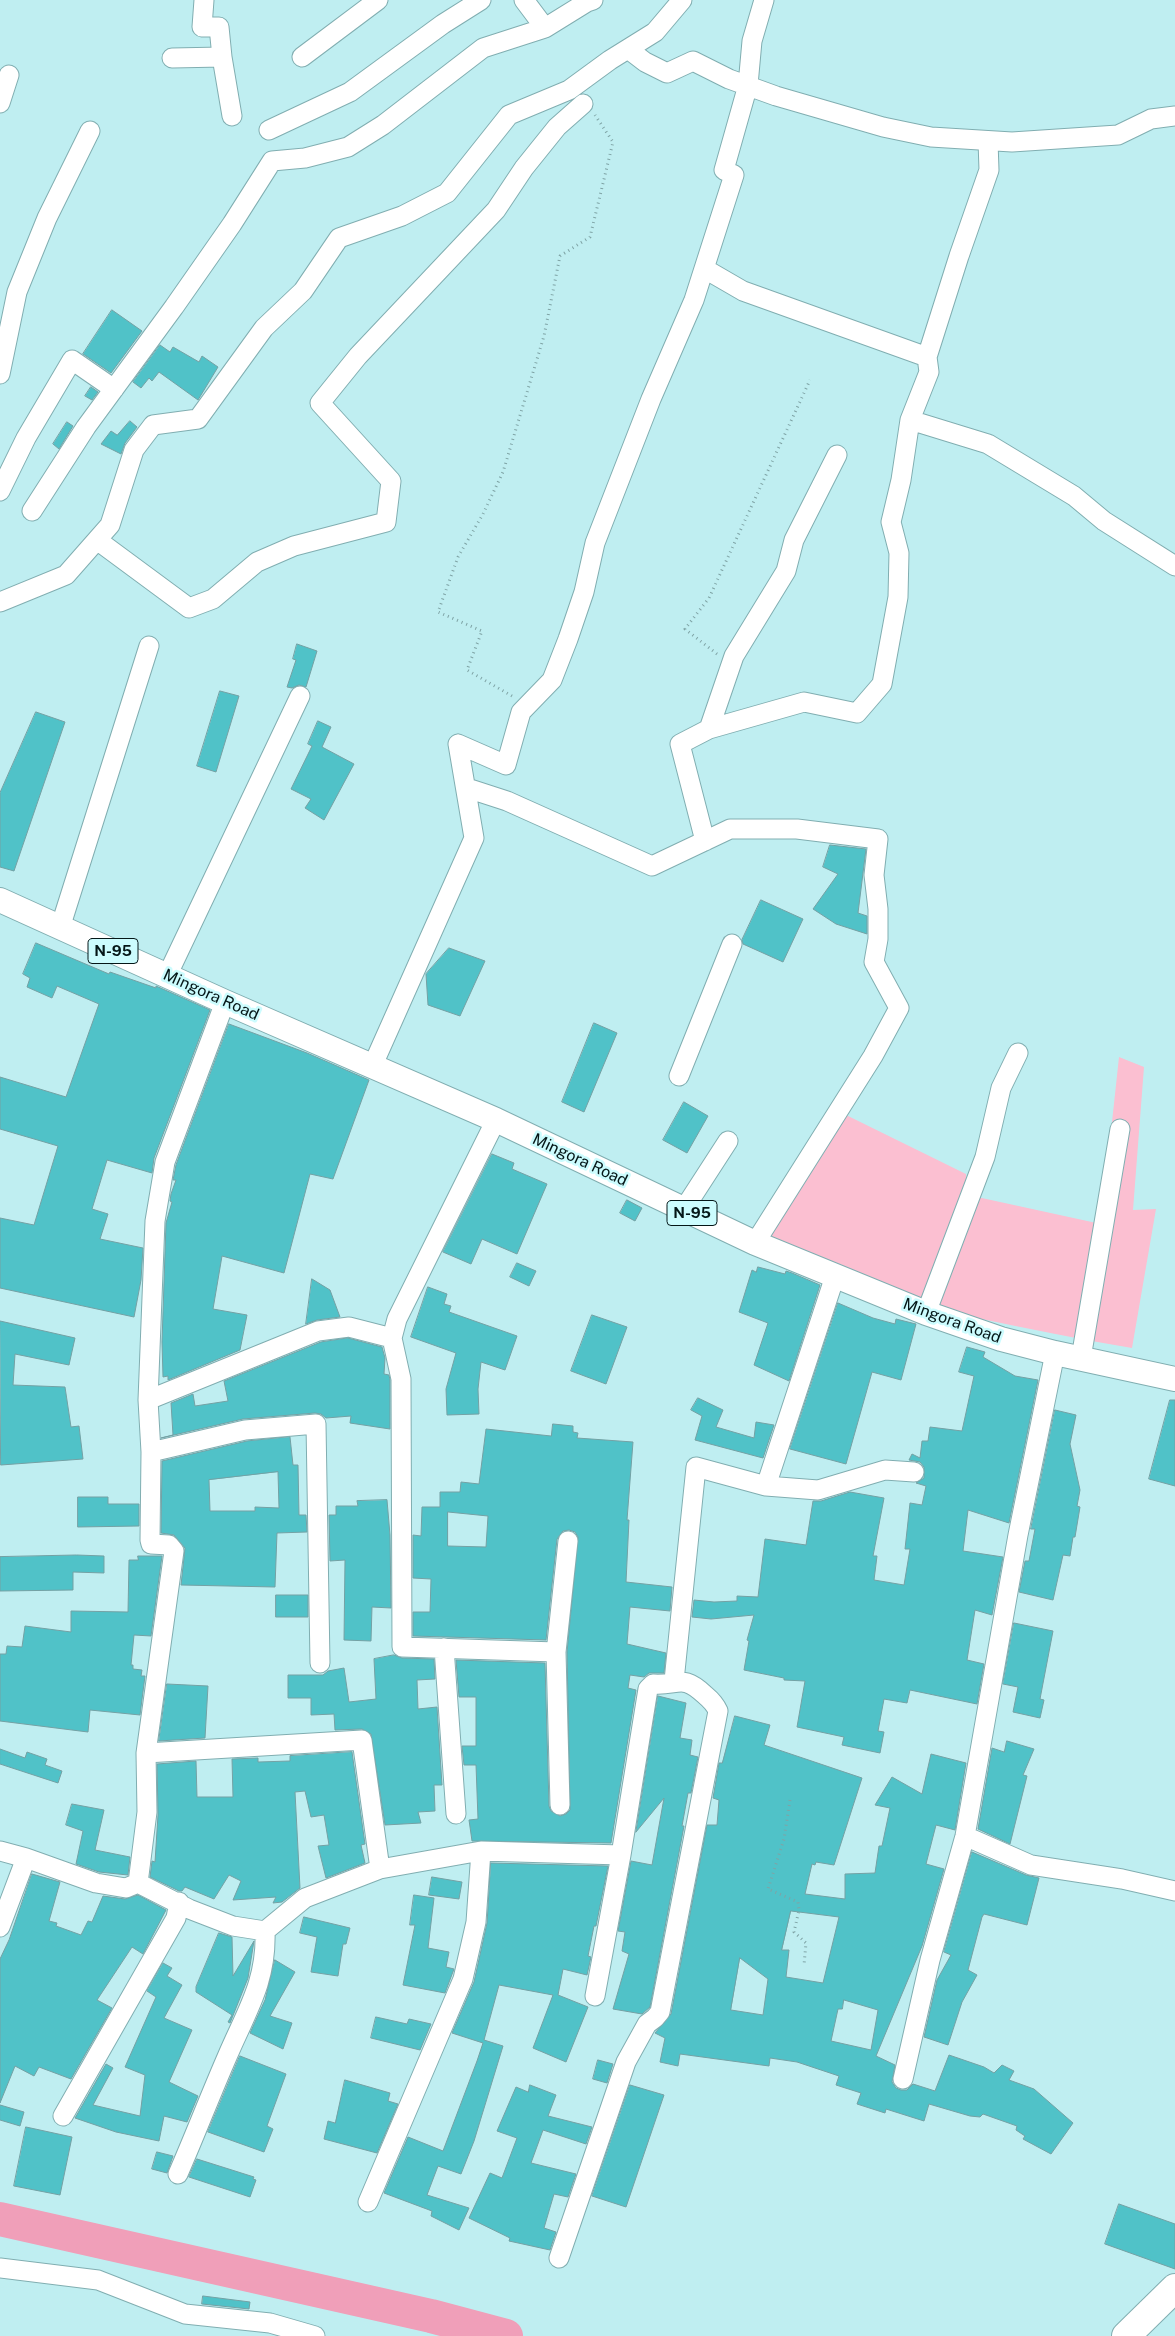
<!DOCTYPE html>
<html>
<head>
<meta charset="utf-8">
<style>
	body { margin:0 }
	canvas { display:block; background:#bfeef1 }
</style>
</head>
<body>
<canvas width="1175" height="2336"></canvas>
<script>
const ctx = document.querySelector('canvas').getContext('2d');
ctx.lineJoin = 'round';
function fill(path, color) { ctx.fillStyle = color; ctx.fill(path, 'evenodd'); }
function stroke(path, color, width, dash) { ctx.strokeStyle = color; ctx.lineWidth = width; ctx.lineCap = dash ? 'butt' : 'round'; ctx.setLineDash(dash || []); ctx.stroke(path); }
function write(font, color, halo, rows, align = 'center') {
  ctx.font = font + ' "Public Sans",sans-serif'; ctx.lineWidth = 5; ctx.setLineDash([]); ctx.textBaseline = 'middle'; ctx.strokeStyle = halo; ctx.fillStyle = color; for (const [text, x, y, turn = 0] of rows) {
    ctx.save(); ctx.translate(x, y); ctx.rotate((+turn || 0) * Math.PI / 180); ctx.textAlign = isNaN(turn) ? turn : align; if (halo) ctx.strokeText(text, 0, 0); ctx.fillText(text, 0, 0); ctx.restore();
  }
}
fill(new Path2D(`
	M 1119,1057 L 1144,1067 L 1133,1210 L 1156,1209 L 1132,1348 C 1078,1339 1025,1328 972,1317 L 755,1243 L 842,1113 L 966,1174 L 968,1195 L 1101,1224 Z`), '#fbbfd1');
stroke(new Path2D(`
	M 0,2219 L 431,2316 L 506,2336`), '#f09fb9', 34);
const building = new Path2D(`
	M 112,310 L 142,331 L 111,373 L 83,354 Z
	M 160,345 L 170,352 L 173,347 L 199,362 L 202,356 L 218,367 L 198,400 L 159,372 L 152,381 L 149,378 L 141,388 L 133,382 Z
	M 91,387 L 98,392 L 92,400 L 85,396 Z
	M 130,421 L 137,427 L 125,443 L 121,454 L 101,444 L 111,431 L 117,435 Z
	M 67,422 L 73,426 L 59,449 L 53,444 Z
	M 297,644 L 317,651 L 306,687 L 299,685 L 292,688 L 287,687 L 296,660 L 293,659 Z
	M 220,691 L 239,696 L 216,772 L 197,766 Z
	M 36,712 L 65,722 L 14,871 L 0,867 L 0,793 Z
	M 318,721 L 331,727 L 322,747 L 354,764 L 324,820 L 305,808 L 311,799 L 291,789 L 312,746 L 308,744 Z
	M 830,845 L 866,849 L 858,913 L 867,916 L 867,934 L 836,924 L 813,909 L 838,874 L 823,867 Z
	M 761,900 L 803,919 L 783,962 L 743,944 L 742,940 Z
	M 36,943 L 109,974 L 110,972 L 156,988 L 156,986 L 210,1010 L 154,1158 L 152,1173 L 107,1160 L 92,1209 L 108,1214 L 100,1239 L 143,1248 L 141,1280 L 134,1317 L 0,1288 L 0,1218 L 34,1225 L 58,1146 L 0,1129 L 0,1077 L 66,1097 L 99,1004 L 57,986 L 52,998 L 27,987 L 30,978 L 23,974 Z
	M 449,948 L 485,961 L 460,1016 L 428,1005 L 426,974 Z
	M 594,1023 L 617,1033 L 584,1112 L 562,1102 Z
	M 229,1024 L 307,1053 L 369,1080 L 333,1179 L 310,1174 L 284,1273 L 222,1256 L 213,1309 L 247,1315 L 240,1350 L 168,1380 L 168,1376 L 163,1377 L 162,1342 L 166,1223 L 172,1202 L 170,1201 L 171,1194 L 176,1180 L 173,1180 L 176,1165 Z
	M 684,1102 L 708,1116 L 687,1153 L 663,1140 Z
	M 492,1154 L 514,1163 L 512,1169 L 547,1184 L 517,1254 L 482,1239 L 471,1264 L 443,1252 Z
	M 627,1200 L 642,1208 L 635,1221 L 620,1213 Z
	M 517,1263 L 536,1271 L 529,1286 L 510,1277 Z
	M 758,1267 L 785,1274 L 786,1271 L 792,1273 L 820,1285 L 789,1381 L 754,1365 L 768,1323 L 739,1312 L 752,1270 L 756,1272 Z
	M 312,1279 L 330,1290 L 340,1317 L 317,1320 L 306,1324 Z
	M 428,1287 L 447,1294 L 444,1304 L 451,1306 L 449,1312 L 517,1336 L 505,1370 L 481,1362 L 478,1389 L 479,1414 L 447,1415 L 446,1389 L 456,1353 L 411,1337 Z
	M 838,1303 L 873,1318 L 895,1324 L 896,1319 L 916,1324 L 901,1380 L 872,1372 L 846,1464 L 790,1449 Z
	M 592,1315 L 627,1327 L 606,1384 L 571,1371 Z
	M 0,1321 L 75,1338 L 69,1365 L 15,1354 L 13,1385 L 65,1387 L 71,1427 L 79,1426 L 83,1459 L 1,1465 Z
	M 348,1338 L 382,1347 L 385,1358 L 384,1374 L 389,1375 L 390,1380 L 390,1429 L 350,1423 L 351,1416 L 326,1418 L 321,1414 L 315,1413 L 243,1419 L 161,1438 L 173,1435 L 171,1403 L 193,1394 L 195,1406 L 228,1401 L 224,1381 L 321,1342 Z
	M 967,1347 L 985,1352 L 983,1357 L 1015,1376 L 1038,1380 L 1009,1523 L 968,1510 L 963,1551 L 1003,1557 L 992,1615 L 975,1610 L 967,1660 L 984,1664 L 977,1704 L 910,1690 L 907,1703 L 884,1699 L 878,1731 L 884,1732 L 880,1753 L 842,1745 L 844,1737 L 797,1727 L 805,1681 L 784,1680 L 784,1678 L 744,1670 L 749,1641 L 747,1640 L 754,1615 L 711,1619 L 692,1617 L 694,1600 L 714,1602 L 737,1601 L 737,1596 L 758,1597 L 765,1539 L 806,1545 L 813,1501 L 821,1501 L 850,1492 L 884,1498 L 873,1556 L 877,1556 L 874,1580 L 904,1585 L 910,1549 L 905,1549 L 910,1503 L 922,1505 L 926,1486 L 916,1483 L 924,1478 L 924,1467 L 920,1462 L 909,1460 L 912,1454 L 920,1458 L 922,1441 L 928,1441 L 930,1427 L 962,1431 L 974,1376 L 959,1372 Z
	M 698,1398 L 723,1410 L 716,1427 L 754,1438 L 756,1422 L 774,1425 L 763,1458 L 695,1440 L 702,1416 L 691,1410 Z
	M 1170,1400 L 1175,1400 L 1175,1486 L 1149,1479 Z
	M 1055,1410 L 1076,1415 L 1070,1444 L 1080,1490 L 1077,1506 L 1080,1507 L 1075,1537 L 1073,1537 L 1070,1556 L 1063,1555 L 1053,1600 L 1019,1592 L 1025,1561 L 1029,1561 L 1035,1529 L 1031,1529 Z
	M 553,1424 L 573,1426 L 573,1432 L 578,1433 L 577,1438 L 633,1442 L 627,1520 L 629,1520 L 626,1582 L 672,1587 L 670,1611 L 630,1607 L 627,1644 L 666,1653 L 664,1673 L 649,1673 L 644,1677 L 630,1675 L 628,1688 L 636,1690 L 611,1843 L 472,1841 L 469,1820 L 478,1819 L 476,1765 L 464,1765 L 462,1746 L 476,1746 L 476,1697 L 459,1697 L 456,1660 L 545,1663 L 549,1806 L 551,1811 L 560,1816 L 566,1814 L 570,1810 L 567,1652 L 578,1537 L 575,1532 L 569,1530 L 563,1531 L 557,1539 L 546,1640 L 413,1636 L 413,1612 L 430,1612 L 431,1579 L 413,1578 L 413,1535 L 421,1536 L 422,1507 L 440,1507 L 440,1492 L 460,1492 L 461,1482 L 479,1484 L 486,1429 L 551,1436 ZM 448,1512 L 488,1516 L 486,1547 L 448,1546 Z
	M 290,1437 L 293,1465 L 298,1465 L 299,1515 L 306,1515 L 307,1532 L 277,1533 L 275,1587 L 181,1585 L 185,1548 L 174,1535 L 161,1533 L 162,1461 L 247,1441 ZM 278,1472 L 279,1508 L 255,1507 L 255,1511 L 210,1511 L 209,1480 Z
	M 78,1497 L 108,1497 L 108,1504 L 139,1504 L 139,1526 L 78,1527 Z
	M 387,1500 L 390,1535 L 391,1608 L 372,1607 L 371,1641 L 344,1640 L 345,1560 L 330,1561 L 329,1515 L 336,1515 L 336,1506 L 358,1506 L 357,1501 Z
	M 77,1555 L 104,1556 L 104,1573 L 73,1572 L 73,1590 L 0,1591 L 0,1557 Z
	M 138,1556 L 162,1556 L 151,1636 L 134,1635 L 131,1665 L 133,1665 L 133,1669 L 142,1670 L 141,1676 L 145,1676 L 140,1715 L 90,1710 L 88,1732 L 0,1721 L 0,1654 L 6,1654 L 7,1646 L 22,1647 L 25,1626 L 71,1632 L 71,1611 L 128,1612 L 129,1560 L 138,1560 Z
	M 276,1595 L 308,1595 L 308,1617 L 276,1617 Z
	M 1014,1623 L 1053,1631 L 1040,1699 L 1044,1700 L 1040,1718 L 1013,1712 L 1018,1687 L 1003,1684 Z
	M 394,1655 L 402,1658 L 434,1659 L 435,1679 L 417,1680 L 418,1709 L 437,1707 L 442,1785 L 434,1785 L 435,1811 L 418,1812 L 421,1823 L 385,1825 L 371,1734 L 362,1729 L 335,1730 L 334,1714 L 311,1715 L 311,1698 L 288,1698 L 288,1675 L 323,1675 L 328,1671 L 344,1668 L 349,1702 L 376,1699 L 374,1659 Z
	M 167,1684 L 208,1686 L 205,1738 L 159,1741 Z
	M 658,1696 L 686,1703 L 680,1738 L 692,1740 L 690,1755 L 698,1757 L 691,1793 L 688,1793 L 682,1826 L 684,1826 L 650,2007 L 642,2014 L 613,2009 L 629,1954 L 622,1951 L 625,1932 L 618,1931 L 631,1861 L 652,1865 L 664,1798 L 636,1832 Z
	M 735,1716 L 770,1725 L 764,1745 L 862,1778 L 834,1865 L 816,1862 L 815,1865 L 812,1864 L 805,1894 L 845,1899 L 845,1874 L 875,1873 L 879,1846 L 882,1846 L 890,1808 L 875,1805 L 892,1777 L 922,1794 L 931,1754 L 966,1763 L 955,1830 L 936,1825 L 926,1864 L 944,1869 L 922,1946 L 876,2056 L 895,2065 L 892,2082 L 896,2088 L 901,2090 L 907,2090 L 913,2084 L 935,2091 L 949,2055 L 984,2067 L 994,2073 L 1002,2065 L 1014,2071 L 1009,2080 L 1034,2089 L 1073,2123 L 1051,2154 L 1023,2139 L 1025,2136 L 1016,2130 L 1017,2126 L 983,2114 L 980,2117 L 970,2116 L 929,2104 L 924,2121 L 886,2109 L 885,2113 L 857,2104 L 861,2093 L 836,2085 L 839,2076 L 797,2062 L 770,2058 L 769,2066 L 680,2054 L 678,2066 L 660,2062 L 665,2038 L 655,2033 L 671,2014 L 707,1825 L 717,1825 L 719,1800 L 713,1798 L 719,1763 L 722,1763 ZM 791,1911 L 839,1917 L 823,1983 L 786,1977 L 789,1950 L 782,1950 ZM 740,1958 L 768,1979 L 763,2015 L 731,2010 ZM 844,2000 L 878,2010 L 871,2050 L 831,2041 L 838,2009 L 842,2009 Z
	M 1007,1741 L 1034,1749 L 1023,1775 L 1027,1776 L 1010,1844 L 978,1829 L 992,1748 L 1004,1752 Z
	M 0,1749 L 25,1758 L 27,1752 L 47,1759 L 45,1765 L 62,1771 L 58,1783 L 0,1764 Z
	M 352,1752 L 365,1844 L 361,1845 L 365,1863 L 326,1878 L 318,1846 L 329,1845 L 324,1815 L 311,1817 L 305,1791 L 295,1792 L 300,1888 L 282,1902 L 273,1903 L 276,1897 L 233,1900 L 241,1881 L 229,1875 L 214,1899 L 185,1887 L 182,1891 L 179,1891 L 150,1877 L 152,1861 L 155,1862 L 158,1815 L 157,1764 L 196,1761 L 197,1797 L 233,1797 L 232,1759 L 258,1758 L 258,1762 L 290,1761 L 290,1756 Z
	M 72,1804 L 104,1810 L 95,1850 L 130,1857 L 128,1875 L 99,1872 L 76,1864 L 83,1831 L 66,1825 Z
	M 972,1852 L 1026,1875 L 1039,1878 L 1027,1925 L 984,1914 L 982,1917 L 968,1970 L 977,1975 L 962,2002 L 948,2045 L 924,2037 L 937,1980 L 951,1955 L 944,1952 Z
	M 491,1863 L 608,1866 L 596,1926 L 594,1926 L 588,1956 L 591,1957 L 587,1975 L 563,1969 L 558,1995 L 588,2007 L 566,2062 L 533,2048 L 553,1995 L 499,1985 L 484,2040 L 503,2046 L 474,2141 L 461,2174 L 438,2166 L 427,2195 L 469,2208 L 459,2230 L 431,2216 L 432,2211 L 384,2193 L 408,2137 L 443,2151 L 477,2061 L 483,2043 L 452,2033 L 474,1982 L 487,1923 Z
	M 32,1874 L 60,1882 L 49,1921 L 57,1923 L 56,1926 L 81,1935 L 88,1921 L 92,1922 L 103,1896 L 125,1899 L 138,1895 L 166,1910 L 143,1954 L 132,1947 L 97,2000 L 112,2008 L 71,2079 L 39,2067 L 34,2076 L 15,2066 L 0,2103 L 0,1959 L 9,1940 Z
	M 432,1877 L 462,1882 L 459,1899 L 429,1895 Z
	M 414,1895 L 434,1898 L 428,1948 L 449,1952 L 446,1967 L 454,1969 L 445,1993 L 403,1985 L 415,1925 L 410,1925 Z
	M 304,1917 L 350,1928 L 346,1944 L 343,1944 L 338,1976 L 311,1972 L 317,1937 L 300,1933 Z
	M 219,1933 L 232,1937 L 233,1976 L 254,1941 L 248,1978 L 230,2023 L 228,2022 L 232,2015 L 196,1992 L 196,1987 Z
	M 275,1960 L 295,1972 L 270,2016 L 292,2023 L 283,2049 L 250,2033 L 265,2000 Z
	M 163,1963 L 172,1968 L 167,1976 L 182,1985 L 164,2018 L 192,2030 L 169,2082 L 198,2096 L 187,2122 L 164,2116 L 159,2141 L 116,2132 L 75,2118 L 106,2064 L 113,2068 L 93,2105 L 140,2116 L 145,2075 L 125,2067 L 156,1997 L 147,1991 Z
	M 376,2017 L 407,2024 L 409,2019 L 431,2024 L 420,2050 L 371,2038 Z
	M 240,2056 L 286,2074 L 267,2126 L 273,2129 L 264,2152 L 208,2132 Z
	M 598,2060 L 613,2064 L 607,2083 L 593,2079 Z
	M 345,2080 L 390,2093 L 388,2101 L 398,2104 L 377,2153 L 324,2139 L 328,2121 L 335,2123 Z
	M 530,2085 L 556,2095 L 548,2116 L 592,2127 L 586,2144 L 543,2130 L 531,2163 L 576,2174 L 568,2197 L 554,2194 L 544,2228 L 556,2232 L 550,2250 L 509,2241 L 510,2238 L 469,2218 L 490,2173 L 502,2178 L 517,2138 L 497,2131 L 516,2087 L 528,2092 Z
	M 630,2085 L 664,2095 L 626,2207 L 592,2196 Z
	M 0,2105 L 24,2112 L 20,2126 L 0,2120 Z
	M 26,2127 L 72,2137 L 60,2195 L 14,2186 Z
	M 157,2152 L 173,2156 L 167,2173 L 152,2169 Z
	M 197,2159 L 254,2177 L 253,2179 L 256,2180 L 250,2197 L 189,2177 Z
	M 1119,2204 L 1175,2224 L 1175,2269 L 1105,2244 Z
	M 203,2296 L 250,2302 L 249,2309 L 202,2304 Z`);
fill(building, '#50c2c8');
stroke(building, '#74a1a4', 1);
const minor = new Path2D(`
	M 204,0 L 202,27 L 219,27 L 222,57
	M 524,0 L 545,28
	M 628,49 L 645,62 L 667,73 L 693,61 L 729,79 L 776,96 L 883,127 L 931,137 L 1012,142 L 1118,135 L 1151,119 L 1175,116
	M 302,57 L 378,0
	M 172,58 L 222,57 L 232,116
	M 0,103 L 9,75
	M 269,130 L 350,92 L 443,24 L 481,0
	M 705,269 L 743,291 L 927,357
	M 0,374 L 17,292 L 47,218 L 90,131
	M 910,420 L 988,444 L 1074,496 L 1104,521 L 1175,566
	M 0,491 L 26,438 L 72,360 L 114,389
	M 32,511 L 86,427 L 174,307 L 232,224 L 272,161 L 305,158 L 348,147 L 383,125 L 483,48 L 545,28 L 587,2 L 593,0
	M 97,540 L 189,608 L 213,599 L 257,562 L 294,546 L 386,522 L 391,481 L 320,403 L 358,356 L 496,210 L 524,168 L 557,127 L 583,104
	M 0,602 L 66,575 L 110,525 L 134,450 L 153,425 L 198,419 L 264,328 L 303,291 L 339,238 L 402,216 L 447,193 L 509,115 L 569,90 L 610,60 L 655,32 L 682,0
	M 709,729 L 734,656 L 786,571 L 794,540 L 837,455
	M 458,744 L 506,765 L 521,712 L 552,680 L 568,639 L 584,592 L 595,543 L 651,399 L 694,300 L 734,175 L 724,170 L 748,85 L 752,41 L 764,0
	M 467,788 L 507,801 L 652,866 L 730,829 L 797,829 L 878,839 L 874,875 L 878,909 L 878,939 L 874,962 L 899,1008 L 873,1056 L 755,1243
	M 705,841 L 680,744 L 709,729 L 804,702 L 857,713 L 882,684 L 898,597 L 899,553 L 891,522 L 901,480 L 910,420 L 929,372 L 927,357 L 959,256 L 989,170 L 988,141
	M 60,928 L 149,646
	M 167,976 L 300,696
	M 372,1067 L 474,838 L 458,744
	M 679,1076 L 732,944
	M 496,1120 L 397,1319 L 392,1338 L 401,1379 L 402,1647 L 556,1652
	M 684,1209 L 728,1141
	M 926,1313 L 985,1157 L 1001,1088 L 1018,1053
	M 1081,1358 L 1120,1129
	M 148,1400 L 318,1331 L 349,1327 L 392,1338
	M 151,1452 L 245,1430 L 316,1424 L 320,1663
	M 766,1486 L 818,1490 L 885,1470 L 914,1472
	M 444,1648 L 456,1814
	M 674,1681 L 696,1467 L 766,1486 L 835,1276
	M 146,1753 L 362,1740 L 380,1869
	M 560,1805 L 556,1652 L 568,1541
	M 965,1836 L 1031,1865 L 1122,1879 L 1175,1891
	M 0,1851 L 26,1858 L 96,1883 L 126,1888 L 138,1883 L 189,1909 L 233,1926 L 265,1931 L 305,1898 L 380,1869 L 481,1851 L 476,1922 L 463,1979 L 368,2202
	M 481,1851 L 621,1855
	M 138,1883 L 147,1812 L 146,1753 L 174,1551 L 169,1545 L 151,1544 L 150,1540 L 151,1452 L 148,1400 L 155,1221 L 165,1162 L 225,1002
	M 0,1927 L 26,1858
	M 903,2079 L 930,1960 L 965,1836 L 1018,1535 L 1055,1353
	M 63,2116 L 176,1918 L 179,1902
	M 178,2174 C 195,2135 210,2096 227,2057 C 246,2012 267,1982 265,1931
	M 559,2258 L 626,2062 L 647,2024 L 655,2018 L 660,2012 L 718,1711 C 715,1704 711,1700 705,1695 C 682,1673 679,1686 653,1684 L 648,1689 L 621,1855 L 595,1996
	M 0,2268 L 98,2280 L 185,2314 L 270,2323 L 315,2336`);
const major = new Path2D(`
	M 0,900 L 225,1002 L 496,1120 L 755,1243 L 926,1313 L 1001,1339 L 1055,1353 L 1175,1379`);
const highway = new Path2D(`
	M 1126,2336 L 1175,2288`);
stroke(minor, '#81aeb1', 21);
stroke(major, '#81aeb1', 26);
stroke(highway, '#81aeb1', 30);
stroke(new Path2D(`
	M 717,654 L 685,629 L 709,598 L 810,380
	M 512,696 L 467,670 L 482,631 L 438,612 L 458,557 L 483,514 L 503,472 L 544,336 L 560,256 L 590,237 L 613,142 L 595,115
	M 790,1800 L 784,1839 L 768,1889 L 798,1902 L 799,1910 L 794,1932 L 806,1943 L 804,1965`), '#7fa4a6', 3, [1, 4]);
stroke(minor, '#fff', 19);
stroke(major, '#fff', 24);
stroke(highway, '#fff', 28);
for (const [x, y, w] of [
	[113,951,50],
	[692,1213,50]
]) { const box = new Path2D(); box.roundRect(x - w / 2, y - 12.5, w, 25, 4); ctx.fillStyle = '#ccfcfe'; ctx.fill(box); stroke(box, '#051718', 1); }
write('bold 15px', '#051718', null, [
	["N-95",113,951],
	["N-95",692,1213]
]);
write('16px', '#051718', '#ccfcfe', [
	["Mingora Road",211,995,24],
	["Mingora Road",580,1160,25],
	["Mingora Road",952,1321,20]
]);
</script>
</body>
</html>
